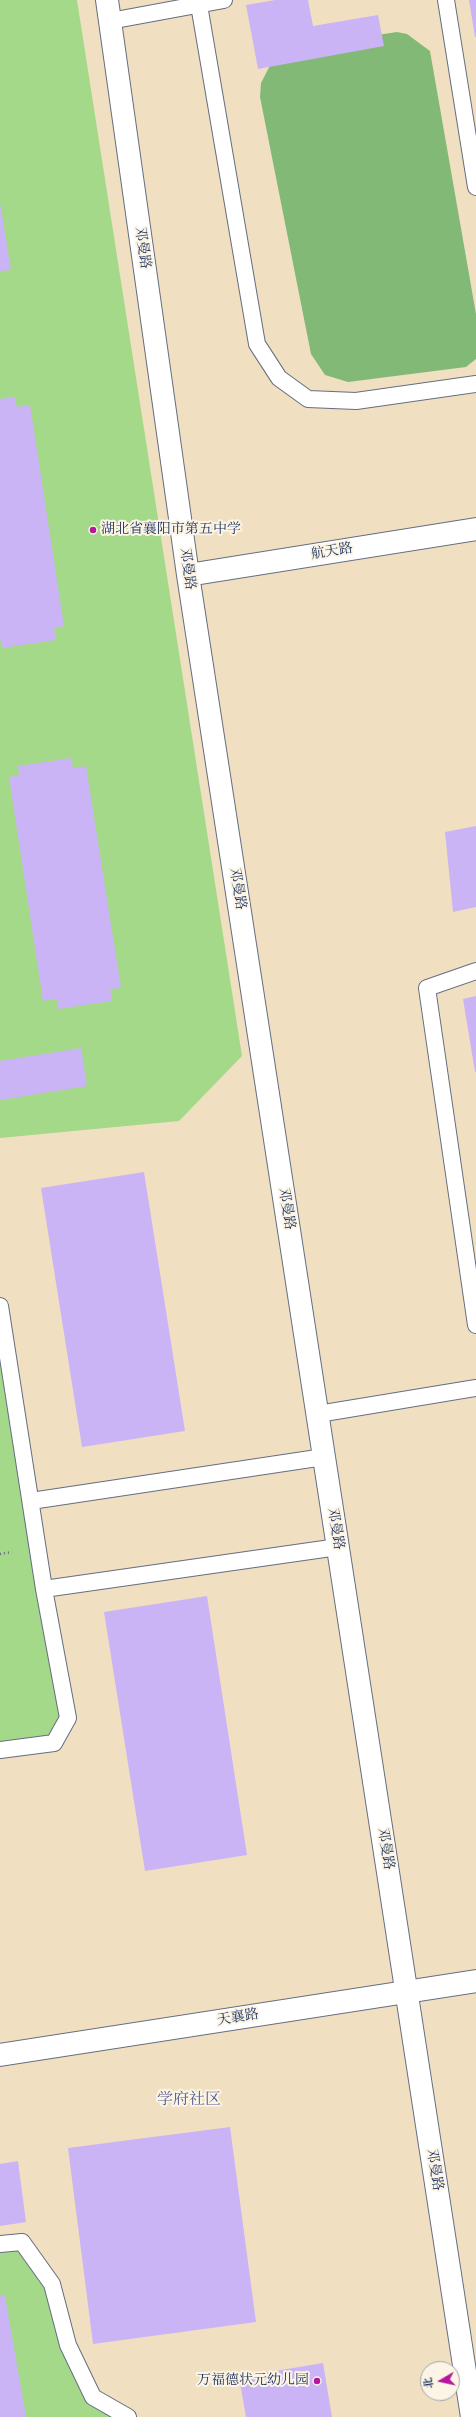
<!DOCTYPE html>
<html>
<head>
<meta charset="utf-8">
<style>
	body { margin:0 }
	#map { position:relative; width:476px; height:2417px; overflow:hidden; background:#f0e0c1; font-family:Cardo,"Noto Serif SC",serif }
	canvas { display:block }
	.north { position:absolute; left:420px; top:2361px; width:40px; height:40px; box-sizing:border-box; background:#fcf5e5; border:1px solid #a2a6af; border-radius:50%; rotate:261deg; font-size:11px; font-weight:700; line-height:16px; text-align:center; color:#1b2f5e }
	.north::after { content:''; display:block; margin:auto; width:14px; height:18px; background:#b5179e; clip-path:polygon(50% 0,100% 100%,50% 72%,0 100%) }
</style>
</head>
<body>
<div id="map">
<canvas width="476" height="2417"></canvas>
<div class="north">北</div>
</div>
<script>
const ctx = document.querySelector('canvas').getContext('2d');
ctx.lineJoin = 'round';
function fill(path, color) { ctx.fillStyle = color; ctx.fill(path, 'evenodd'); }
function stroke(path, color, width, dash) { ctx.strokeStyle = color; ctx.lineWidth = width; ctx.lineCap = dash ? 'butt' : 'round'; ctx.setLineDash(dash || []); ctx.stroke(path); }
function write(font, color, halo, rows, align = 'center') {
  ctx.font = font + ' Cardo,"Noto Serif SC",serif'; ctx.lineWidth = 4; ctx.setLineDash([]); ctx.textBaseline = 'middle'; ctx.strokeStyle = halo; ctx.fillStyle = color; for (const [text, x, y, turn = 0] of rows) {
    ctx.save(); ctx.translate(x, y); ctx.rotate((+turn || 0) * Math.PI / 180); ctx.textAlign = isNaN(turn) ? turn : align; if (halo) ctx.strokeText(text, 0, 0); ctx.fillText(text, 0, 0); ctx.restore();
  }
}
fill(new Path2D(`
	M 0,0 L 77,0 L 242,1056 L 179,1121 L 0,1138 Z
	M 0,1306 L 68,1718 L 54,1743 L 0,1750 Z
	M 22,2242 L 52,2284 L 93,2397 L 128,2417 L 0,2417 L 0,2244 Z`), '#a4d98a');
fill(new Path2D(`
	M 397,32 L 407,34 L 430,51 L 476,314 L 476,359 L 466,367 L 348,382 L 325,375 L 311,354 L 260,97 L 261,83 L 278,50 Z`), '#83b976');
fill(new Path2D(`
	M 275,0 L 308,0 L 313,26 L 378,15 L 384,46 L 258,69 L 246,5 Z
	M 469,0 L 476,0 L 476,37 L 475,37 Z
	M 0,203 L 11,270 L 0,271 Z
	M 15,397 L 17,407 L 30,405 L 64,626 L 54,628 L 56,640 L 2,648 L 0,638 L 0,399 Z
	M 71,758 L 73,768 L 86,766 L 121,988 L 110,989 L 112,1001 L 58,1009 L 57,999 L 43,1001 L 9,777 L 19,775 L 18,766 Z
	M 476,826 L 476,907 L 453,912 L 445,832 Z
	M 476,996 L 476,1072 L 475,1072 L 463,999 Z
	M 81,1048 L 87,1086 L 0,1100 L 0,1061 Z
	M 144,1172 L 185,1431 L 82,1447 L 41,1188 Z
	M 207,1596 L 247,1855 L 145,1871 L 104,1612 Z
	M 230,2127 L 256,2322 L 93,2344 L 68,2148 Z
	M 18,2161 L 26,2222 L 0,2226 L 0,2164 Z
	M 0,2296 L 5,2296 L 26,2417 L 0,2417 Z
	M 323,2363 L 332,2417 L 246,2417 L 239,2377 Z`), '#cab4f5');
const lane = new Path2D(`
	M 446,0 L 476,187
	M 199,5 L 257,344 L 279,378 L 308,399 L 356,401 L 476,384
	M 110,21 L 224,0
	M 476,971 L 427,988 L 476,1325
	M 0,1306 L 44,1589 L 68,1718 L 54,1743 L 0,1750
	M 318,1414 L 476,1388
	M 31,1501 L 324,1457
	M 44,1589 L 338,1547
	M 0,2244 L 22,2242 L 52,2284 L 68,2345 L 93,2397 L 128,2417`);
const street = new Path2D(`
	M 0,2055 L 476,1981`);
const secondary = new Path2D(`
	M 107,0 L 188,575 L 472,2417
	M 188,575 L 476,529`);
stroke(lane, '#666d81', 18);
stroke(street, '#666d81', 24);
stroke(secondary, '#666d81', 24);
stroke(new Path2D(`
	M 0,1554 L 12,1552`), '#666d81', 2.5, [1, 3]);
stroke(lane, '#fff', 16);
stroke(street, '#fff', 22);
stroke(secondary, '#fff', 22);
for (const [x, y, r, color] of [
	[93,530,4,"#b5179e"],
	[317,2381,4,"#b5179e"]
]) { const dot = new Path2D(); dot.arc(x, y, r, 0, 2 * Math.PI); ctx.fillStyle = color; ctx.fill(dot); stroke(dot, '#fcf5e5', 1.5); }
write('14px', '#1b2f5e', '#fcf5e5', [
	["邓曼路",142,248,82],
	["航天路",332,552,-9],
	["邓曼路",187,569,82],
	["邓曼路",237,889,81],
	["邓曼路",286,1209,81],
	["邓曼路",335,1529,81],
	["邓曼路",385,1849,81],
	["天襄路",238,2018,-9],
	["邓曼路",434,2170,81]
]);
write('14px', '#1b2f5e', '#fcf5e5', [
	["湖北省襄阳市第五中学",101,530],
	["万福德状元幼儿园",309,2381,"right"]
], 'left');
write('16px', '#585e93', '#fcf5e5', [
	["学府社区",189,2100]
]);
</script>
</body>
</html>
